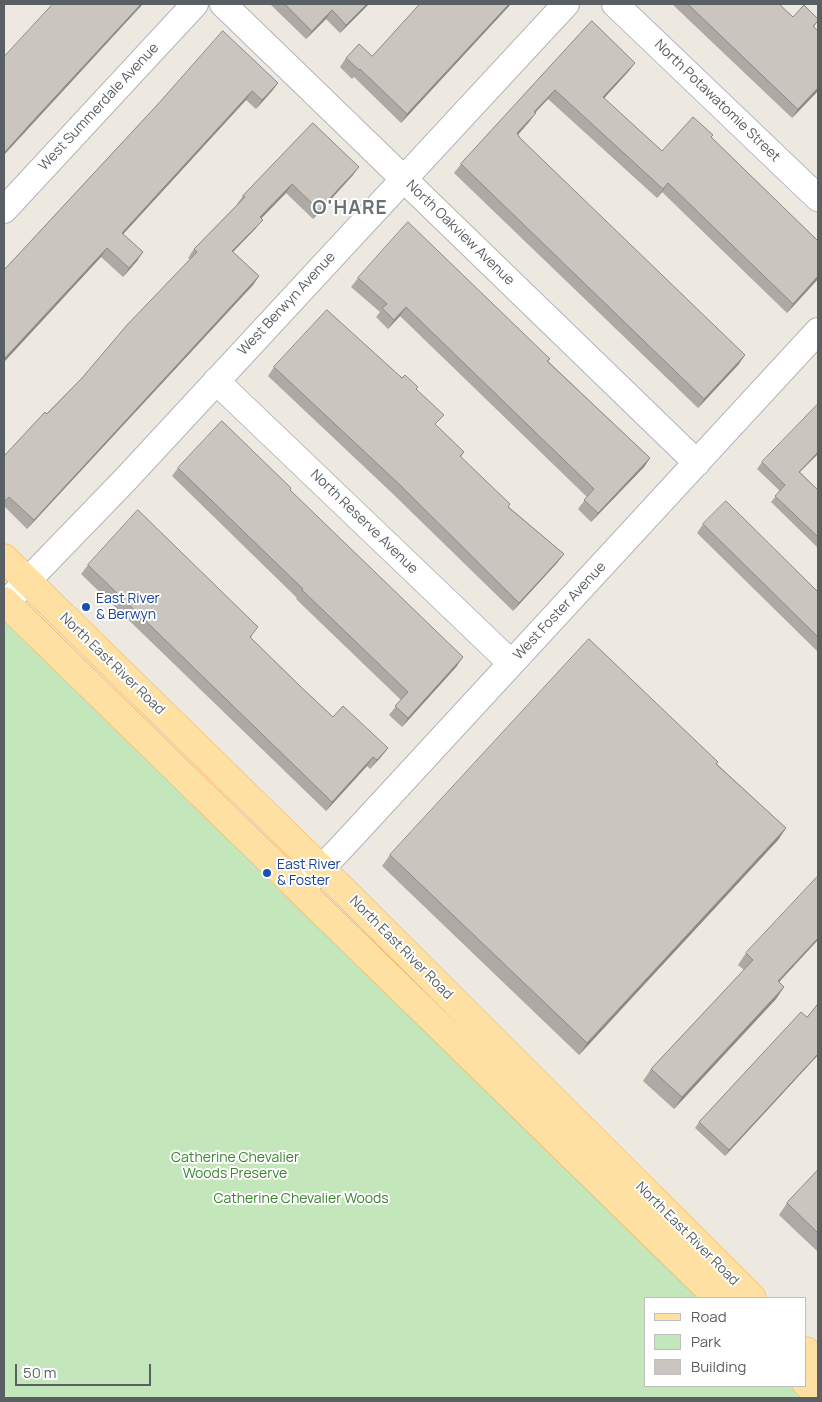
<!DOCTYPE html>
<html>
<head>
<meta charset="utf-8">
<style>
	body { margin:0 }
	#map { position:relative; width:822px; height:1402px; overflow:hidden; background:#ede8e0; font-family:Manrope,sans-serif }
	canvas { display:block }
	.frame { position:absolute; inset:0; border:5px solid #595f62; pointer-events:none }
	.legend { position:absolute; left:644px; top:1297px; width:162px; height:90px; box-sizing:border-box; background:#fff; border:1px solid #bdbfc0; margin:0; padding:6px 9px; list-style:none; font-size:15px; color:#595f62 }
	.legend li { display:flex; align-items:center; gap:10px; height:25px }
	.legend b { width:25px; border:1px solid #bdbfc0 }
	.scale { position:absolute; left:15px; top:1364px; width:136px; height:22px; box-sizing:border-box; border:2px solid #595f62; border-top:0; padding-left:6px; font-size:15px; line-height:18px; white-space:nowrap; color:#595f62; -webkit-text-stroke:4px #fff; paint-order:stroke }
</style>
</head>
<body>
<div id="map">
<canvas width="822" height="1402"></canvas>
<div class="frame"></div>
<ul class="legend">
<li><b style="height:6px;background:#ffe0a3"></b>Road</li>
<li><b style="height:14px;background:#c3e7bb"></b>Park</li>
<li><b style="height:14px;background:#cac5bf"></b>Building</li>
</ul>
<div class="scale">50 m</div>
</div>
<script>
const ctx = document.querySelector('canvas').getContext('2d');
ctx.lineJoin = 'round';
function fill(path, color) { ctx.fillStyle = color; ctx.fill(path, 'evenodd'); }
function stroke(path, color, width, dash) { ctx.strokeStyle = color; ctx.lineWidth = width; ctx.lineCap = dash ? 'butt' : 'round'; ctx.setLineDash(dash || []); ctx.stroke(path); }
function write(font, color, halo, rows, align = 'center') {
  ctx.font = font + ' Manrope,sans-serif'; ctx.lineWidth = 4; ctx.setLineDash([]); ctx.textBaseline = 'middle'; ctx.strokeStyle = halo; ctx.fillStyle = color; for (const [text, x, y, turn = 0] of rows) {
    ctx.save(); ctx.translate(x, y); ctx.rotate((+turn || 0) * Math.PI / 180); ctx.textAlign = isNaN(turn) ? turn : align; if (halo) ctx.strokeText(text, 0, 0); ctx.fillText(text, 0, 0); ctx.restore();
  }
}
fill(new Path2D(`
	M 4,615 L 701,1298 L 646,1298 L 646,1386 L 790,1386 L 802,1398 L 4,1398 Z`), '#c3e7bb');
const minor = new Path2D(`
	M 223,4 L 697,463
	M 615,4 L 818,198
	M 4,210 L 195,4
	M 216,381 L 511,663
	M 6,603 L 125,480 L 566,4
	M 300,890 L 340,849 L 818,331`);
const major = new Path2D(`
	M 4,558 L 342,889 L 752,1298
	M 4,601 L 718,1298
	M 806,1351 L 818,1363
	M 806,1383 L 818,1395`);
stroke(minor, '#b1b5b9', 28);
stroke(major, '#f8aa4e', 29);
stroke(minor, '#fff', 26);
stroke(major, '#ffe0a3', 28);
fill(new Path2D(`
	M 270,4 L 369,4 L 340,33 L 326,19 L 306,39 Z
	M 511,4 L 401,123 L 354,77 L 352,79 L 340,67 L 346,58 L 372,56 Z
	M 672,4 L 779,4 L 793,17 L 818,21 L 814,27 L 818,91 L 792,118 Z
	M 592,21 L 635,63 L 628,72 L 604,98 L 662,151 L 711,137 L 818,241 L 818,279 L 787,313 L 662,192 L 657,198 L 548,99 L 535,113 L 529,122 L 518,135 L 520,138 L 739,364 L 698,408 L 454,173 L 461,164 Z
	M 278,83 L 272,91 L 256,109 L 246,100 L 123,234 L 143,252 L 137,261 L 123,277 L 101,257 L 4,362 L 4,270 L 159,103 Z
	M 313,123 L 353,175 L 313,219 L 286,193 L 261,218 L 256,228 L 233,252 L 259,276 L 253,285 L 27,529 L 4,506 L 4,456 L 82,378 L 190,259 L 188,258 L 194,249 L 237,205 L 237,204 L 243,196 Z
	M 358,278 L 550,359 L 548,361 L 650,458 L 644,467 L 591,522 L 578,509 L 587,497 L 400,316 L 388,329 L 376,317 L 380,312 L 351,287 Z
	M 274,367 L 402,378 L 417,390 L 436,425 L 464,452 L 461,457 L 509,507 L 564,554 L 557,563 L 513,611 L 393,494 L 268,376 Z
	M 762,462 L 800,472 L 818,490 L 818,548 L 771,502 L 780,491 L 757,469 Z
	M 178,468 L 290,491 L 457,666 L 402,727 L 389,715 L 401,700 L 296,599 L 297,598 L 172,476 Z
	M 703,524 L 818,592 L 818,652 L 697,533 Z
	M 88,565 L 252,636 L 251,638 L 300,686 L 333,717 L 388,748 L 381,757 L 370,769 L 367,766 L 326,811 L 81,574 Z
	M 717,764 L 786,828 L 778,840 L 579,1055 L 382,866 L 390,855 Z
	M 746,953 L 784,987 L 776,999 L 674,1109 L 643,1081 L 651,1069 L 744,970 L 738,965 Z
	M 818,1004 L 818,1055 L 725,1156 L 695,1128 L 699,1122 L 807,1017 Z
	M 818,1170 L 818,1252 L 779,1215 L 787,1203 Z`), '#aea9a4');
fill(new Path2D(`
	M 141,4 L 143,4 L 4,155 L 4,153 L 30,124 Z
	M 367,4 L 369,4 L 340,33 L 346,25 Z
	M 509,4 L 511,4 L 401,123 L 407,114 Z
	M 332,10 L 326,19 L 306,39 L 312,31 Z
	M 635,63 L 628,72 L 597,106 L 603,97 Z
	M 278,83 L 272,91 L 256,109 L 262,100 Z
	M 818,88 L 818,91 L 792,118 L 798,109 Z
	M 555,90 L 548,99 L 528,120 L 534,112 Z
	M 252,91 L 246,100 L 116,242 L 122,233 Z
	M 536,113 L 529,122 L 511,142 L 517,133 Z
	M 359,167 L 353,175 L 313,219 L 319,210 Z
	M 668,183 L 662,192 L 657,198 L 663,189 Z
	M 292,184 L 286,193 L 254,226 L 260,217 Z
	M 263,220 L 256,228 L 226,259 L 232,251 Z
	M 107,248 L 101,257 L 4,362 L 4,359 Z
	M 143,252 L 137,261 L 123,277 L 129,268 Z
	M 259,276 L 253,285 L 27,529 L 34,520 Z
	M 818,276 L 818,279 L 787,313 L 793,304 Z
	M 406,307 L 400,316 L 388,329 L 394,320 Z
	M 745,355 L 739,364 L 698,408 L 704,399 Z
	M 818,452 L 818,454 L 794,478 L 799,472 Z
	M 650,458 L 644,467 L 591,522 L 598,513 Z
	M 564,554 L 557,563 L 513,611 L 519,603 Z
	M 463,657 L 457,666 L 402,727 L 408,718 Z
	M 388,748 L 381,757 L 370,769 L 377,760 Z
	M 373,757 L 367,766 L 326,811 L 332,802 Z
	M 786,828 L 778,840 L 579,1055 L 587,1043 Z
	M 818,938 L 818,940 L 769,993 L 778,981 Z
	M 784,987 L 776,999 L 674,1109 L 682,1097 Z
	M 818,1054 L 818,1055 L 725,1156 L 729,1150 Z`), '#8d8a86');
const building = new Path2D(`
	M 53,4 L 141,4 L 30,124 L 4,153 L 4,57 Z
	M 285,4 L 367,4 L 346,25 L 332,10 L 312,31 Z
	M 420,4 L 509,4 L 407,114 L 360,69 L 359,70 L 346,58 L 359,44 L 372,56 Z
	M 688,4 L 779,4 L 793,17 L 804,5 L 818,19 L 818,21 L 813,26 L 818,31 L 818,88 L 798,109 Z
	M 592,21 L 635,63 L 603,97 L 662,151 L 693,117 L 713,135 L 711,137 L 818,241 L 818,276 L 793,304 L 668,183 L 663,189 L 555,90 L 534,112 L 536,113 L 517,133 L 520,138 L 745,355 L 704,399 L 461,164 Z
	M 223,31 L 278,83 L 262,100 L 252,91 L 122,233 L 143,252 L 129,268 L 107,248 L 4,359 L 4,270 L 159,103 Z
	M 313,123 L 359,167 L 319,210 L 292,184 L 260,217 L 263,220 L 232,251 L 259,276 L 34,520 L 9,497 L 4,502 L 4,456 L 45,412 L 47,414 L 82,378 L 127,325 L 197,252 L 194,249 L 245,197 L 243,196 Z
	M 408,222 L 550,359 L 547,361 L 650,458 L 598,513 L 584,500 L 594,489 L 406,307 L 394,320 L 382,308 L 387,304 L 358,278 Z
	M 327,310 L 402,378 L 405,375 L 418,387 L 416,389 L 444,415 L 435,424 L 464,452 L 460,456 L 510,504 L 508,507 L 564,554 L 519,603 L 400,485 L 274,367 Z
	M 818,404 L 818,452 L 799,472 L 818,490 L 818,537 L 775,496 L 785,485 L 762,462 Z
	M 222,421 L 291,488 L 290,490 L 463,657 L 408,718 L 395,706 L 408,692 L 302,590 L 303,589 L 178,468 Z
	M 726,501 L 818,592 L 818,637 L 703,524 Z
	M 138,510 L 258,627 L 250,637 L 300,686 L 333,717 L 343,706 L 388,748 L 377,760 L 373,757 L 332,802 L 88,565 Z
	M 589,639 L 718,762 L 716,764 L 786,828 L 587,1043 L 390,855 Z
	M 818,876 L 818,938 L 778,981 L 784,987 L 682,1097 L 651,1069 L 753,960 L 746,953 Z
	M 818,1004 L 818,1054 L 729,1150 L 699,1122 L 801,1012 L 807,1017 Z
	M 818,1170 L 818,1233 L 787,1203 Z`);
fill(building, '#cac5bf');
stroke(building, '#8d8a86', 1);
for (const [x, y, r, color] of [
	[86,607,5,"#1a4fb4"],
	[267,873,5,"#1a4fb4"]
]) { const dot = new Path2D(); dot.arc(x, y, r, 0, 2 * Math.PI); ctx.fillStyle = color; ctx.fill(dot); stroke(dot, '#fff', 2); }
write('14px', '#595f62', '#fff', [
	["North Potawatomie Street",717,101,44],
	["West Summerdale Avenue",99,107,-47],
	["North Oakview Avenue",460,233,44],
	["West Berwyn Avenue",287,304,-47],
	["North Reserve Avenue",364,522,44],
	["West Foster Avenue",560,611,-47],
	["North East River Road",112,664,44],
	["North East River Road",401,948,45],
	["North East River Road",687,1234,45]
]);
write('14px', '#164399', '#fff', [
	["East River",96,599],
	["& Berwyn",96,615],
	["East River",277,865],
	["& Foster",277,881]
], 'left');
write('14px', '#3b832f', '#fff', [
	["Catherine Chevalier",235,1158],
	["Woods Preserve",235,1174],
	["Catherine Chevalier Woods",301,1199]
]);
ctx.letterSpacing = '1px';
write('bold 19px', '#6a7174', '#fff', [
	["O'HARE",350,209]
]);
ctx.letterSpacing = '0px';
</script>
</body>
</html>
